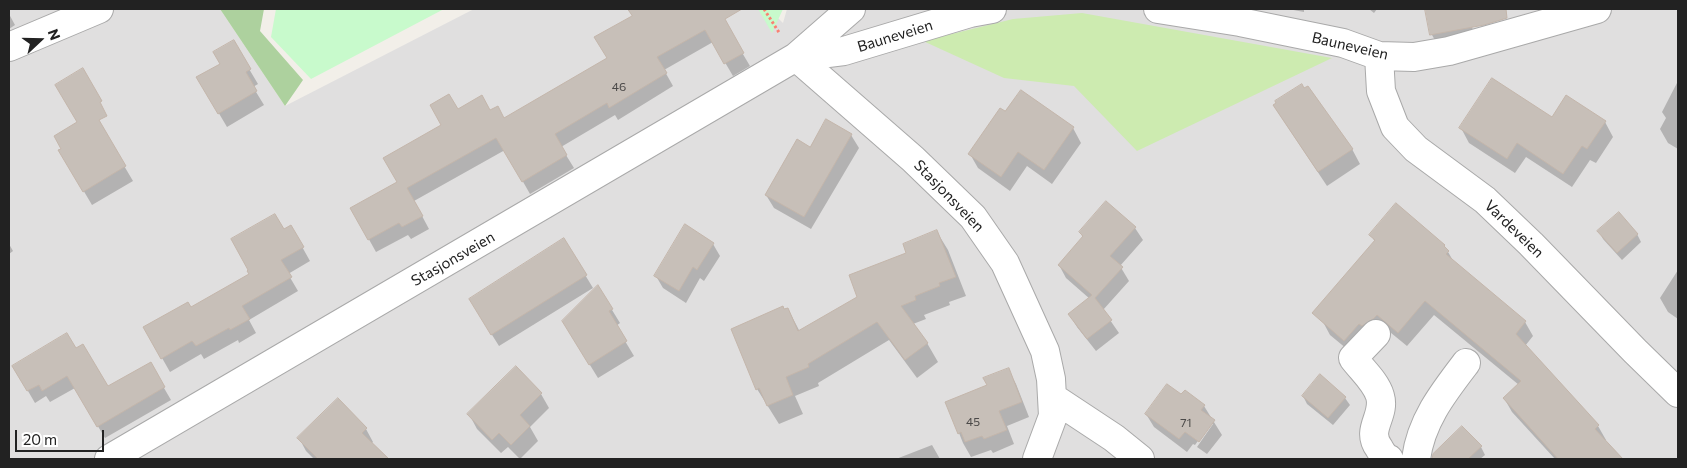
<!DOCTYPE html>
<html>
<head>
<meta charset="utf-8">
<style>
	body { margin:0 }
	#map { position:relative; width:1687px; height:468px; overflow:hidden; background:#f2efe9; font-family:Commissioner,sans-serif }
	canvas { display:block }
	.frame { position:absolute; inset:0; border:10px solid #222; pointer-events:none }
	.north { position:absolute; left:15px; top:15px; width:50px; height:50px; -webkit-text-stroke:4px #fff; paint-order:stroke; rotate:69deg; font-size:14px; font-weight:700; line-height:20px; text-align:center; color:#222 }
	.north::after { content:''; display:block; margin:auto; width:18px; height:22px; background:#222; clip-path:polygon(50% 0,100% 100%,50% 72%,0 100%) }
	.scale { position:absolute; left:15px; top:430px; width:89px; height:22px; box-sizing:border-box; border:2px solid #222; border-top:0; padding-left:6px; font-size:15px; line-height:18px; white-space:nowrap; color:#222; -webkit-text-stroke:4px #fff; paint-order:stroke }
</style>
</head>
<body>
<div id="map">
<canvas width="1687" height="468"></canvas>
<div class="frame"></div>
<div class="north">N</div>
<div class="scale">20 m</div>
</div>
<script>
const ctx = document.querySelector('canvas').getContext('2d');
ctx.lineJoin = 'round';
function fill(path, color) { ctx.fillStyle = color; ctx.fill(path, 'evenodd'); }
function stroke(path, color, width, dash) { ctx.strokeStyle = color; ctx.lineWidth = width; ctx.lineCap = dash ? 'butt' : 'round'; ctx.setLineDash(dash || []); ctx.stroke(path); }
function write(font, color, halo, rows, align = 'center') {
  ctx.font = font + ' Commissioner,sans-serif'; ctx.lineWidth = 4; ctx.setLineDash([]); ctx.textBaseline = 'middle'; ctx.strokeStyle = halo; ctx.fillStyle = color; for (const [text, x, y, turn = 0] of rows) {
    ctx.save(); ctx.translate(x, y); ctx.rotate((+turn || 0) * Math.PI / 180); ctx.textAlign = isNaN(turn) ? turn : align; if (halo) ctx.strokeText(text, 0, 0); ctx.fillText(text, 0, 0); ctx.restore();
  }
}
fill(new Path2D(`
	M 9,9 L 220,9 L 285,106 L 474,9 L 769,9 L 783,23 L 787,9 L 1678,9 L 1678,459 L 9,459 Z`), '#e0dfdf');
fill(new Path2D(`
	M 1082,13 L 1332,58 L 1137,151 L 1074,86 L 1004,78 L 923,41 L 1013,19 Z`), '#cdebb0');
fill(new Path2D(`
	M 220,9 L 264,9 L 260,31 L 303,80 L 285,106 Z`), '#add19e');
fill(new Path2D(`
	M 276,9 L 444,9 L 311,79 L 271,37 Z
	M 758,9 L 783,9 L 772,33 Z`), '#c8facc');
fill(new Path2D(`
	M 634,9 L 716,9 L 750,66 L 733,76 L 713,42 L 664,70 L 673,86 L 618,120 L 615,115 L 561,147 L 574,168 L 530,194 L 505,150 L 414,201 L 429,229 L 411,239 L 408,235 L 376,252 L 352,209 L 398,182 L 442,126 L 458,110 L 490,112 L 504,120 L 608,58 L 634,17 L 632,10 Z
	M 1288,9 L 1304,9 L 1304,12 Z
	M 1369,9 L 1377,9 L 1374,13 Z
	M 1426,9 L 1468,9 L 1474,35 L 1436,42 L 1432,35 Z
	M 9,14 L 15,25 L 9,29 Z
	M 233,42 L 258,84 L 253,87 L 264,105 L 227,127 L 198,78 L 221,64 Z
	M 1678,81 L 1678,149 L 1668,143 L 1660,129 L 1666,118 L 1662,112 Z
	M 1274,106 L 1352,149 L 1360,164 L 1327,186 Z
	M 1552,118 L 1605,122 L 1613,137 L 1596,163 L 1590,160 L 1572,187 L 1526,157 L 1515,173 L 1469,143 L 1461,128 Z
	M 97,120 L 133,181 L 92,205 L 60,151 Z
	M 1073,128 L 1081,143 L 1052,184 L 1027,166 L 1010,191 L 978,168 L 970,154 Z
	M 851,135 L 859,148 L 811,229 L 774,208 L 766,195 Z
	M 291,227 L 310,261 L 288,274 L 298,291 L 249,320 L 256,333 L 239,343 L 238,340 L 204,359 L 201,354 L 170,372 L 145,328 L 191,309 L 251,274 L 283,231 Z
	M 1135,228 L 1143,240 L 1120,266 L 1129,281 L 1103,310 L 1119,333 L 1096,351 L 1077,327 L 1070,315 L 1090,299 L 1066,278 L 1059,265 L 1083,238 L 1080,232 Z
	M 1599,231 L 1637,234 L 1641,242 L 1622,260 L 1603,239 Z
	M 937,232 L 948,250 L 966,296 L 949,302 L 950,305 L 924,315 L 926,319 L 913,324 L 927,343 L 938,362 L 917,378 L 889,340 L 818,383 L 819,386 L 795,396 L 803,414 L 779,424 L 757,389 L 784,311 L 788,309 L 800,332 L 859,297 L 908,254 Z
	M 1371,235 L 1444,245 L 1455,264 L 1525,322 L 1533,336 L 1525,346 L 1598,426 L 1606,440 L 1604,441 L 1621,459 L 1555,459 L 1512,412 L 1504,398 L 1519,385 L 1434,315 L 1407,346 L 1385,328 L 1353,354 L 1330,335 L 1322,320 L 1375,242 Z
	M 564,240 L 593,288 L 499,346 L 477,311 Z
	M 9,244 L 13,251 L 9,254 Z
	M 713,244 L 720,256 L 704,281 L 700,278 L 686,303 L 663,288 L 656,276 Z
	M 1678,270 L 1678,319 L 1668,312 L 1660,298 Z
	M 598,287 L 620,323 L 616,326 L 634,356 L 598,378 L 572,336 Z
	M 76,350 L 108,388 L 150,364 L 171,400 L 105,438 L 75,388 L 50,402 L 46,396 L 35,403 L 14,367 Z
	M 1008,369 L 1016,384 L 1029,417 L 1007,426 L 1014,444 L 993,453 L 991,450 L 971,457 L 963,443 L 947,403 L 989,386 Z
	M 541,394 L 549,408 L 530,427 L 538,441 L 520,459 L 508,447 L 501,453 L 477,429 L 469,414 Z
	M 1182,396 L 1204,406 L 1222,435 L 1207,454 L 1197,447 L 1213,424 L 1210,424 L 1195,445 L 1193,444 L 1187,452 L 1154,427 L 1146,414 Z
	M 1303,396 L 1345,398 L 1350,405 L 1333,425 L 1307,404 Z
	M 338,400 L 366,429 L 373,442 L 371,444 L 387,459 L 314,459 L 306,451 L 299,438 Z
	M 1462,428 L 1481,447 L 1485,455 L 1480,459 L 1439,459 L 1437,456 Z
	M 932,445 L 940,459 L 896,459 Z`), '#0003');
const building = new Path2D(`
	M 628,9 L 742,9 L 725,19 L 744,53 L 724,64 L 705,30 L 657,57 L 667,73 L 609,108 L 607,103 L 555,134 L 567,155 L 522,182 L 496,138 L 407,188 L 423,216 L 402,227 L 399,223 L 368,240 L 350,208 L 397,182 L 383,158 L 441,125 L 430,105 L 449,94 L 458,109 L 482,95 L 490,110 L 498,106 L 504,118 L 607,58 L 594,37 L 632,16 Z
	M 1425,9 L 1506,9 L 1507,18 L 1484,25 L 1430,35 Z
	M 234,40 L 251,69 L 246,72 L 257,91 L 218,114 L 196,77 L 220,64 L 213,52 Z
	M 83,68 L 102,101 L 100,102 L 107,116 L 99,120 L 126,166 L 83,192 L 58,150 L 61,149 L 54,136 L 77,122 L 55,85 Z
	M 1492,78 L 1552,117 L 1566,95 L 1606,121 L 1587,149 L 1582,146 L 1563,174 L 1517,143 L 1507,159 L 1459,128 Z
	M 1302,84 L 1304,88 L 1308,86 L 1353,149 L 1318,172 L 1273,105 L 1276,103 L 1275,101 Z
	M 1021,90 L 1074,127 L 1044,170 L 1018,152 L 1001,177 L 968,154 L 1000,108 L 1005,111 Z
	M 826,119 L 852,134 L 804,217 L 765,195 L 797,139 L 810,147 Z
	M 1106,201 L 1136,227 L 1110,256 L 1123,267 L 1095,298 L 1112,320 L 1087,339 L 1068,314 L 1092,295 L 1058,265 L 1083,236 L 1079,232 Z
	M 1396,203 L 1445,245 L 1444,246 L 1449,251 L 1446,254 L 1526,321 L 1516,334 L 1599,425 L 1595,429 L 1623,459 L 1558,459 L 1503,398 L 1521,381 L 1425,301 L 1398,333 L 1377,315 L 1373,319 L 1362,326 L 1359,324 L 1344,341 L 1312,313 L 1375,240 L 1369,235 Z
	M 1619,212 L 1638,234 L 1617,253 L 1597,231 Z
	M 275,214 L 284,229 L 291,225 L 304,247 L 281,260 L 292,277 L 242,306 L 250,319 L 230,330 L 229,328 L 196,346 L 192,341 L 161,359 L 143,327 L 188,302 L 191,307 L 249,274 L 247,271 L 248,270 L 231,239 Z
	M 685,224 L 714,243 L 697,270 L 693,267 L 679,291 L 654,276 Z
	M 937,230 L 956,277 L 939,283 L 940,286 L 915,296 L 916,300 L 901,306 L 928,343 L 905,360 L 877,322 L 808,364 L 809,367 L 786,377 L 793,395 L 767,406 L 759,388 L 756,390 L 731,329 L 783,306 L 784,309 L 788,308 L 798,331 L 857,297 L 849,275 L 906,253 L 903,244 Z
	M 564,238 L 587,275 L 491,335 L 469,299 Z
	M 598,285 L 613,309 L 609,311 L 627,341 L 589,365 L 562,321 Z
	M 67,333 L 76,348 L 83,344 L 108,386 L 151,362 L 165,387 L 97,427 L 67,376 L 42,391 L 39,385 L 27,391 L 12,366 Z
	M 516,366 L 542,393 L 520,415 L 530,426 L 511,445 L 499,433 L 492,440 L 467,414 Z
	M 1009,368 L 1022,402 L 999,411 L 1007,430 L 984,439 L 982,436 L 965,442 L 961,432 L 958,434 L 945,402 L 987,385 L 983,378 Z
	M 1320,374 L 1346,397 L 1328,418 L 1302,396 Z
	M 1167,384 L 1181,394 L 1185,390 L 1205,405 L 1201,410 L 1215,420 L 1199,442 L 1185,432 L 1179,439 L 1145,414 Z
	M 338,398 L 367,428 L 362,433 L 389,459 L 318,459 L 297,438 Z
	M 1462,426 L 1482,446 L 1468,459 L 1432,459 L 1433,454 Z`);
fill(building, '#c7bfb8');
stroke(building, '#c4b6ab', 1);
const minor = new Path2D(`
	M 1158,9 L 1240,22 L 1343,43 L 1379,56 L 1414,57 L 1449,51 L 1597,9
	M 9,47 L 99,9
	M 1379,56 L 1381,91 L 1395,127 L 1416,149 L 1485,200 L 1531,244 L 1635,351 L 1678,393
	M 796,57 L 844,51 L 970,13 L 992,9
	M 796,57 L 851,9
	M 1376,334 L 1353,358 C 1362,370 1376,382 1380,396 C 1386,416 1365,429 1379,448 C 1382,453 1384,457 1389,459
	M 1052,397 L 1114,438 L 1140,459
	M 109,459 L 796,57 L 913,159 L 973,217 L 1005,263 L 1045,351 L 1051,379 L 1053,416 L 1037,459
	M 1416,459 C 1421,421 1443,393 1466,363`);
stroke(minor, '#a9a9a9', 30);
stroke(new Path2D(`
	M 764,9 L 780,34`), '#fa8072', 3, [2.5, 2.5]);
stroke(minor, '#fff', 28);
write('12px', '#4b4948', null, [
	["46",619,87],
	["45",973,422],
	["71",1186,423]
]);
write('15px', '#222', '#fff', [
	["Bauneveien",895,36,-17],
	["Bauneveien",1350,46,13],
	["Stasjonsveien",949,196,46],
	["Vardeveien",1514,229,44],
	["Stasjonsveien",453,259,-30]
]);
</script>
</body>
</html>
